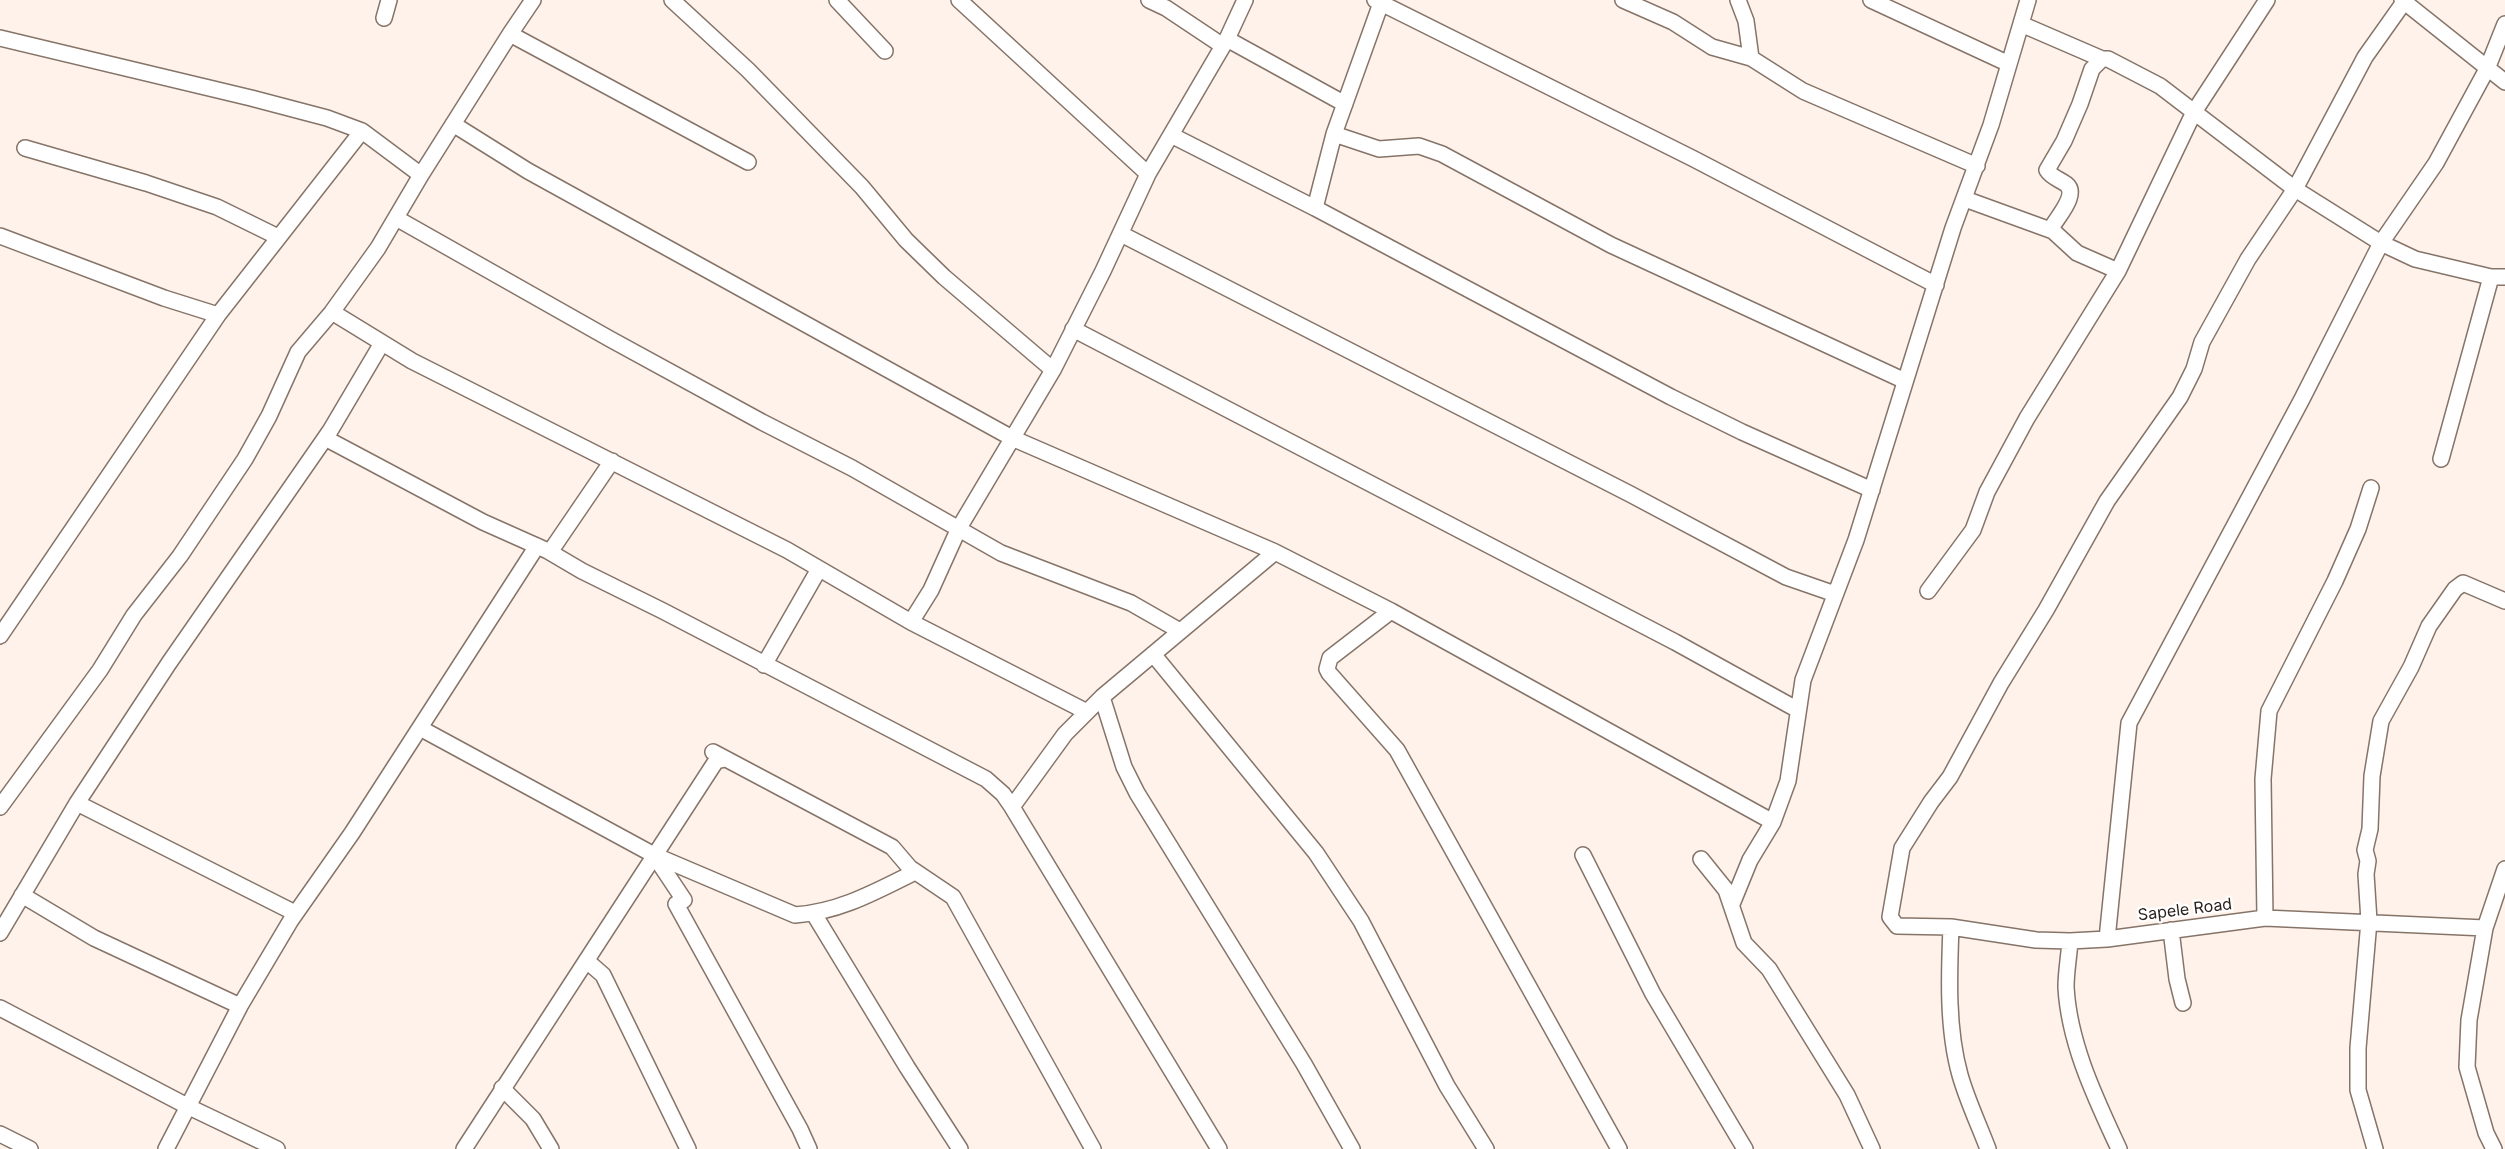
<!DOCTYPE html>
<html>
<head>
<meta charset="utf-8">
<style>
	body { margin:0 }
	canvas { display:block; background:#fef2ea }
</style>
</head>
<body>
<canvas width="2505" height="1149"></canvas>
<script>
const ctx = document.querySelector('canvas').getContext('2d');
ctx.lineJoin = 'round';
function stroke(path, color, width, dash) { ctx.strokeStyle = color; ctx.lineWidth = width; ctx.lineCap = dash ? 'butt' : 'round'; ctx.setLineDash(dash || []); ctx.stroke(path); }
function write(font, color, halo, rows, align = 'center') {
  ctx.font = font + ' Inter,sans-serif'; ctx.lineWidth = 4.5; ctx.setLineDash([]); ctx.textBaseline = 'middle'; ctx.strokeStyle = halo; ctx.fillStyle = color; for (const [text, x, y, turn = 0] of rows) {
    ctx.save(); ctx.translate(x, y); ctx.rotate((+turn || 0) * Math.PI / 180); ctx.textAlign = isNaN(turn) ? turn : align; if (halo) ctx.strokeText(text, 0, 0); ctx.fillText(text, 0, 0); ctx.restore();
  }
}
const minor = new Path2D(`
	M 672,0 L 748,70 L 862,187 L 906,240 L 944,277 L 1053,370
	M 837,0 L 885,51
	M 959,0 L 1148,174
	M 1149,0 L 1166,8 L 1223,46
	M 1375,0 L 1381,3 L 1334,134 L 1315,208 L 1671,397 L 1742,432 L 1872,490
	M 1382,0 L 1381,3 L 1692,158 L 1936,285
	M 1623,0 L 1673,22 L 1712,47 L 1751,58
	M 1738,0 L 1746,21 L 1751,58 L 1803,91 L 1977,166
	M 1871,0 L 2009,64
	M 2402,0 L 2505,82
	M 2404,2 L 2365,57 L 2295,189 L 2248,259 L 2202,342 L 2194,369 L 2180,397 L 2107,501 L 2046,610 L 2001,683 L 1950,777 L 1931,802 L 1902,848 L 1890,917 L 1897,926 L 1951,927 L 2036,940 L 2070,941 L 2107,939 L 2265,918 L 2485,928
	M 384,18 L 389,0
	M 2021,24 L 2102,59
	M 510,34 L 748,162
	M 0,38 L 251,98 L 327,118 L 362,131
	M 1227,39 L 1345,104
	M 453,124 L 528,171 L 1012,438 L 1275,552 L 1391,611 L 1773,822
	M 1334,134 L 1379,149 L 1419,146 L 1442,154 L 1611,245 L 1905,381
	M 1171,135 L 1315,208
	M 25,148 L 146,183 L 217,207 L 278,237
	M 421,175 L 378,248 L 332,312 L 412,361 L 787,550 L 911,622
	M 1965,199 L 2053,231
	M 396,218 L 610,339 L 762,422 L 852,468 L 1001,553 L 1131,603 L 1180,631
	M 1121,234 L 1630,494 L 1786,577 L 1835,594
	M 0,236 L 164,298 L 218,315
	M 2118,271 L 2077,253 L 2053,231 L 2052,227 C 2058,216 2079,194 2066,184 C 2059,179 2051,177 2047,170 L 2064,141 L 2080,104 L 2092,69 L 2102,59 L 2108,59 L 2160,86 L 2295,189 L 2381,243 L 2415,259 L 2491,277 L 2505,277
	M 1073,329 L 1675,642 L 1798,710
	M 325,438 L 483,522 L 548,551 L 582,571 L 663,611 L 986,779 L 1003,794 L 1012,807 L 1219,1149
	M 2441,459 L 2491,277
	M 548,551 L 550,552 L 612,461
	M 1928,591 L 1973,530 L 1987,492 L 2027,418 L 2118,271 L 2194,112 L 2267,0
	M 1391,611 L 1330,658 L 1327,669 L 1329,673 L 1397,750 L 1619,1149
	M 0,636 L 218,315 L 362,131 L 421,175 L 510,34 L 533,0
	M 1153,654 L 1316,853 L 1361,921 L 1447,1086 L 1486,1149
	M 764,665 L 819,569
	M 1102,697 L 1124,767 L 1137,793 L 1304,1064 L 1352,1149
	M 1087,712 L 911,622 L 931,590 L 959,528 L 1053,370 L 1103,271 L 1148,174 L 1227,39 L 1245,0
	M 420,728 L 654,855 L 795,915 C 838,912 873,893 911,874 L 910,868
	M 713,752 L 892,847 L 910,868 L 953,897 L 1093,1149
	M 0,807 L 100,670 L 134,615 L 180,556 L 245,459 L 269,416 L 298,352 L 332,312
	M 1012,807 L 1065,734 L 1102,697 L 1275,552
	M 654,855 L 684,900
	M 1583,855 L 1653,994 L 1745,1149
	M 1701,859 L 1726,890 L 1744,943 L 1769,969 L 1847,1095 L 1872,1149
	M 22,895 L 94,938 L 240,1006
	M 676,904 L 800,1129 L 809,1149
	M 1732,904 L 1750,860 L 1773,822 L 1788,781 L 1803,680 L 1856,540 L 1953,228 L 1991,125 L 2028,0
	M 295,913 L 77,803 L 169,663 L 330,431 L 382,343
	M 814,914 L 907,1067 L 960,1149
	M 2265,918 L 2263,779 L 2269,711 L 2335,581 L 2358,529 L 2371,488
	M 1951,927 C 1949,975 1947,1029 1960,1075 C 1967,1100 1979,1125 1988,1149
	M 2171,930 L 2177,979 L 2183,1003
	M 0,933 L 77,803
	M 2107,939 L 2129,723 L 2302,399 L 2381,243 L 2436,163 L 2487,69 L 2505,24
	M 2070,941 C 2069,956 2066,972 2066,987 C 2069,1044 2096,1099 2119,1149
	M 587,961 L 603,975 L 688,1149
	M 0,1008 L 187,1106 L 277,1149
	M 502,1088 L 533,1119 L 551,1149
	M 0,1134 L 30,1149
	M 166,1149 L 240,1006 L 291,920 L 352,833 L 537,546
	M 464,1149 L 716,761 L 725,759
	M 2375,1149 L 2358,1090 L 2358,1048 L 2369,921 L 2366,874 L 2368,861 L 2365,850 L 2370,829 L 2372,776 L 2381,721 L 2411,667 L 2429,626 L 2455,589 L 2463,583 L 2505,601
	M 2494,1149 L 2486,1133 L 2467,1067 L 2469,1020 L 2485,928 L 2505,869`);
stroke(minor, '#867468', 18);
stroke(minor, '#fff', 15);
write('16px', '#261f1a', '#fff', [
	["Sapele Road",2185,910,-7]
]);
</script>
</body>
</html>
